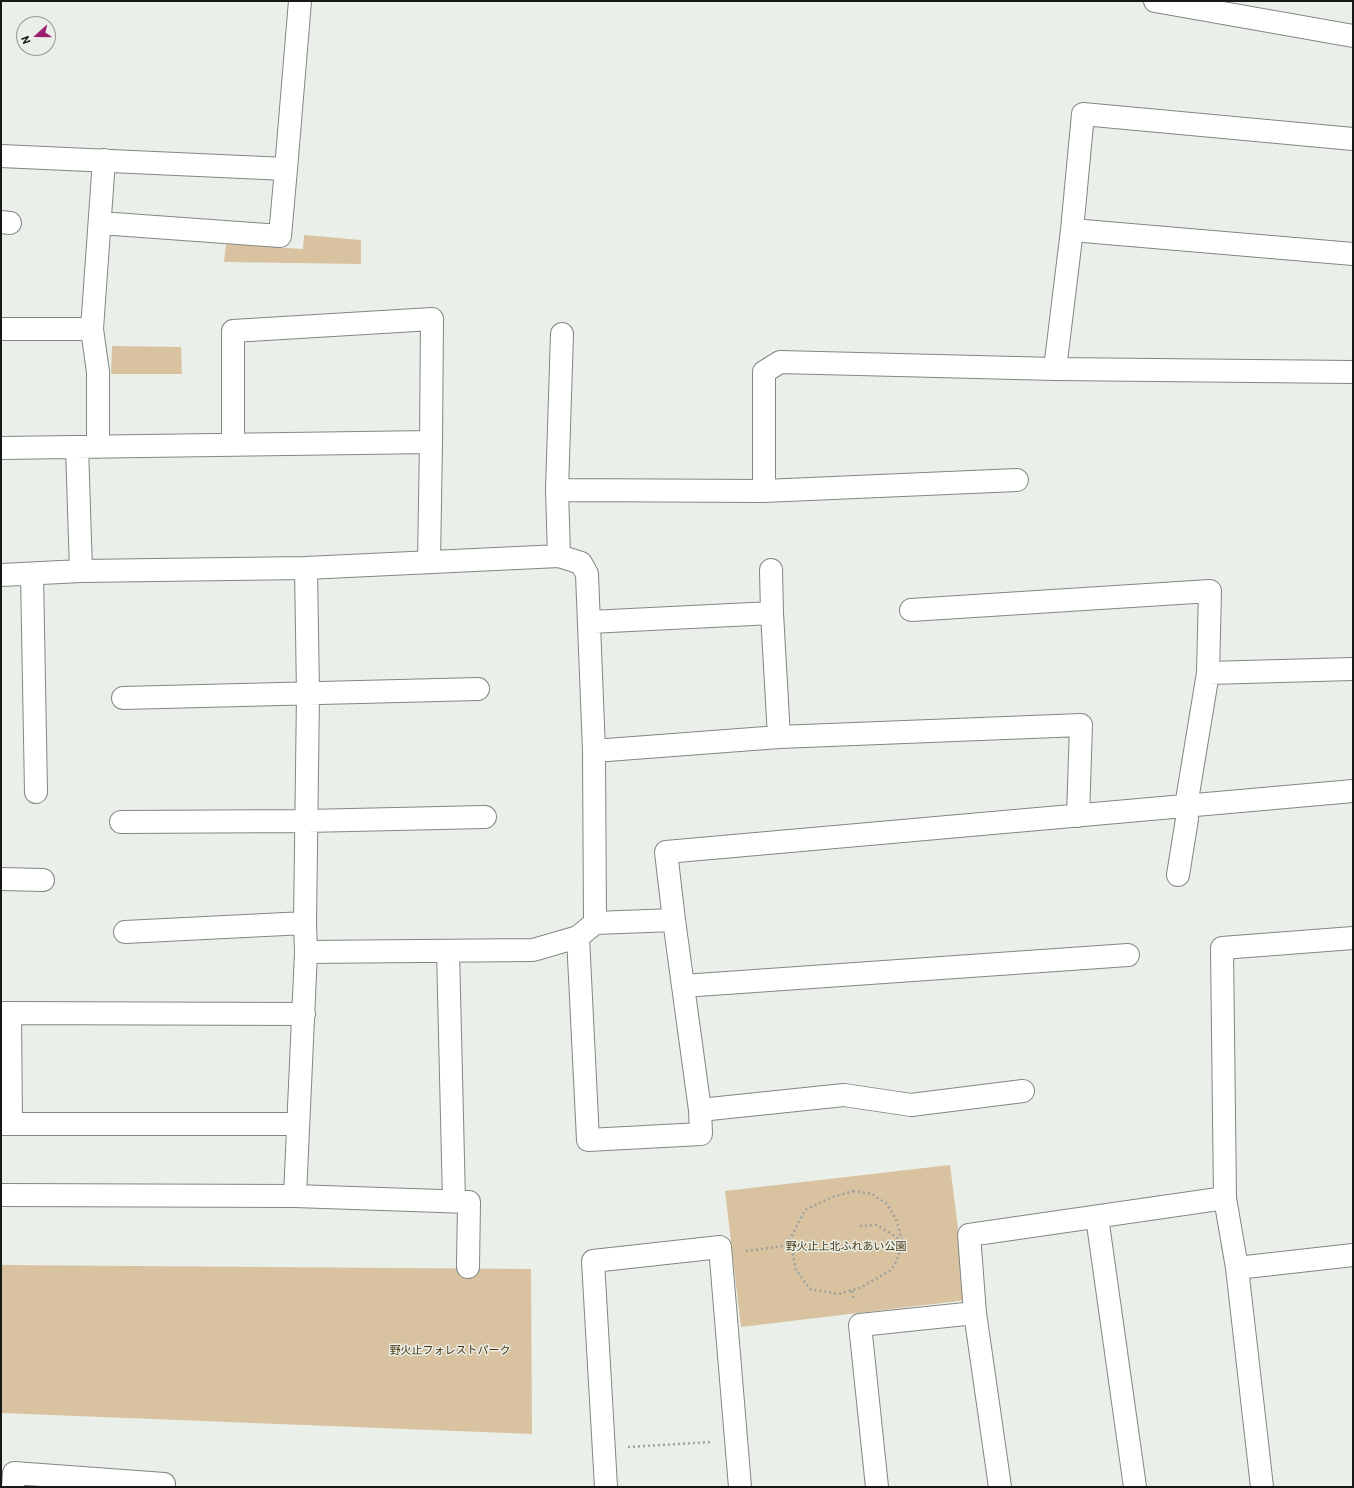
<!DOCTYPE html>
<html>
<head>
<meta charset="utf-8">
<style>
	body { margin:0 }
	#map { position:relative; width:1354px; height:1488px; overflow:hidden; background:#eaf0e9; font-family:Barlow,sans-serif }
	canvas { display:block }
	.frame { position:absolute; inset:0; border:2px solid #171917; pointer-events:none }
	.north { position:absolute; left:16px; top:16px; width:40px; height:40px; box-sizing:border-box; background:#eaf0e9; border:1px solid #969a95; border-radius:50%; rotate:249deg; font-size:11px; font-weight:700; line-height:16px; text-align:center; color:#171917 }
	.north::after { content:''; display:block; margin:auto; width:14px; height:18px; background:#9d1d71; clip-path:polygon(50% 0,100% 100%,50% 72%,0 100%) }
</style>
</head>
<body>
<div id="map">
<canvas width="1354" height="1488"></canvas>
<div class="frame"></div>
<div class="north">N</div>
</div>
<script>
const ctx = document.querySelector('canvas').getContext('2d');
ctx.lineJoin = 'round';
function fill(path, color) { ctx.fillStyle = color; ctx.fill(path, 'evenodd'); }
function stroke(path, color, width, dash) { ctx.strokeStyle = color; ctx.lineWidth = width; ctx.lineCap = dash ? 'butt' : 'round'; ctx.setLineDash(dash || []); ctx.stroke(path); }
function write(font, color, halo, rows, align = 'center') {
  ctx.font = font + ' Barlow,"Noto Sans JP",sans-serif'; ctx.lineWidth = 3; ctx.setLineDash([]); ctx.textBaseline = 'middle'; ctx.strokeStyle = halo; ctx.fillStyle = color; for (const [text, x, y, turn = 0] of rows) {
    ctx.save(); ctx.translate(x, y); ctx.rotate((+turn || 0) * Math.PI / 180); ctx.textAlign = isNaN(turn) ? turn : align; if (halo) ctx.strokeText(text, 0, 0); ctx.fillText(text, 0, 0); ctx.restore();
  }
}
fill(new Path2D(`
	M 304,235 L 361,240 L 361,264 L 224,262 L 226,244 L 303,249 Z
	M 112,346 L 181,347 L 182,374 L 111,374 Z
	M 950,1165 L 967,1300 L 741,1327 L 725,1191 Z
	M 1,1265 L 531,1269 L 532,1434 L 1,1413 Z`), '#d8c29f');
const minor = new Path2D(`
	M 1155,1 L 1353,36
	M 1353,139 L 1083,114 L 1072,230 L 1353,254
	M 1,156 L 286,169 L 300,1
	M 1,222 L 10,223
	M 100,223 L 280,236 L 286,169
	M 1,329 L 92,329 L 104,160
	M 92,329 L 98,372 L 98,447
	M 1055,369 L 1072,230
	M 77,447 L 81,571
	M 1,448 L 431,442 L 432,319 L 233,331 L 233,444
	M 557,490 L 764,491 L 1017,480
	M 764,491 L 764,372 L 780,362 L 1055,369 L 1353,372
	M 559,556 L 557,490 L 562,334
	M 429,562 L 431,442
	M 771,570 L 772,613
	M 32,574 L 36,792
	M 1,575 L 81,571 L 306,568 L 559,556 L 581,563 L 587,574 L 594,751 L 595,923 L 578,937 L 588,1140 L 701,1134 L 700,1110 L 844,1095 L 911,1105 L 1023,1091
	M 911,610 L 1210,591 L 1208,673 L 1186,806 L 1187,819 L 1178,875
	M 590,622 L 772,613 L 779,737
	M 1208,673 L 1353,669
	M 123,698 L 478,689
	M 594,751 L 779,737 L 1081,725 L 1078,816
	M 121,822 L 306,821 L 485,817
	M 1,879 L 43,880
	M 674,920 L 666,852 L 1353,791
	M 595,923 L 674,920 L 683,986 L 1128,955
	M 125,932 L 305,923
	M 448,951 L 454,1201
	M 306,952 L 533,950 L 578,937
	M 683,986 L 700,1110
	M 1,1013 L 304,1014
	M 10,1013 L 11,1124
	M 1,1124 L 298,1124
	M 1,1195 L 295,1196 L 306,952 L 305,923 L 308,694 L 306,568
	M 295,1196 L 469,1202 L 468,1267
	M 1097,1217 L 1135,1487
	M 1237,1268 L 1353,1255
	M 13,1487 L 14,1473 L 164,1484 L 164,1487
	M 606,1487 L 593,1261 L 720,1247 L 740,1487
	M 877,1487 L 860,1325 L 975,1313
	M 1000,1487 L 975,1313 L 969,1235 L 1225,1198
	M 1262,1487 L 1237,1268 L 1225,1198 L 1222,948 L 1353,938`);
stroke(minor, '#818781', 24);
stroke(new Path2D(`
	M 853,1191 L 872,1194 L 887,1204 L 896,1219 L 903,1243 L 896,1262 L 891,1270 L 860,1288 L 838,1294 L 810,1289 L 796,1270 L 790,1239 L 805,1210 L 830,1198 Z
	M 860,1226 L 876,1225 L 892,1234 L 902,1242
	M 746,1251 L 791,1245
	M 852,1291 L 854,1301
	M 628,1447 L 711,1442`), '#9ea29d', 2.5, [2, 3]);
stroke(minor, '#fff', 22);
write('11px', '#47320b', '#eaf0e9', [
	["野火止上北ふれあい公園",846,1246],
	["野火止フォレストパーク",450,1350]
]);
</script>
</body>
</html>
